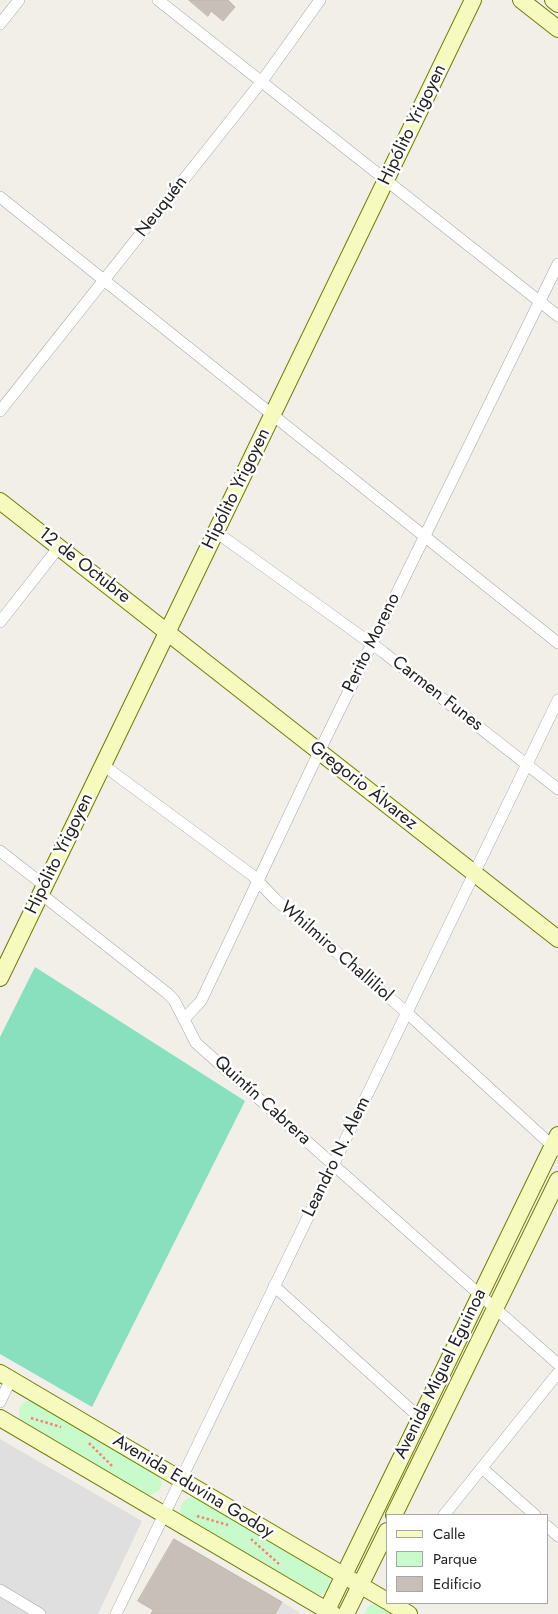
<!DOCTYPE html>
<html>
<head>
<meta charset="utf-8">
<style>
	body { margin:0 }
	#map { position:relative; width:558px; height:1614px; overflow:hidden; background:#f2efe9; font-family:Jost,sans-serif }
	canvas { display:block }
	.legend { position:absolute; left:386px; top:1514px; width:162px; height:90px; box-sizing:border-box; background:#fff; border:1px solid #a7a7a7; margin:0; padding:6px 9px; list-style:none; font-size:15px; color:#222 }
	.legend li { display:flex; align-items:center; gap:10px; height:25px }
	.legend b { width:25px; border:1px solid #a7a7a7 }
</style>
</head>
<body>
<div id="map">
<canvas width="558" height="1614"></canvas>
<ul class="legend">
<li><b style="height:6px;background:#f7fabf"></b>Calle</li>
<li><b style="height:14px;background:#c8facc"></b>Parque</li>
<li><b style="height:14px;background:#c7bfb8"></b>Edificio</li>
</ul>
</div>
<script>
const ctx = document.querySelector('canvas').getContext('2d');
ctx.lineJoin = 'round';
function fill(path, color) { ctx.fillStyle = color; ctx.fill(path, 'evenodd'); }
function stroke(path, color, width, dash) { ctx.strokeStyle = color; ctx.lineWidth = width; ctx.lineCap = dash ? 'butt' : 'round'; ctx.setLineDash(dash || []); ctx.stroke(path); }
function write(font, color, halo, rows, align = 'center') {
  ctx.font = font + ' Jost,sans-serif'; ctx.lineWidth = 5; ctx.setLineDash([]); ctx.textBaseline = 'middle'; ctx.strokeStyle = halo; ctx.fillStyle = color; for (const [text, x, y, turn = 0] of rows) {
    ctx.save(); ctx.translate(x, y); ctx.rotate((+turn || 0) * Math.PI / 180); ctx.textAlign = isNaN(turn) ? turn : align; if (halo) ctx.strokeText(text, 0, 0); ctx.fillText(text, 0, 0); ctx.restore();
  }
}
fill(new Path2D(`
	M 0,1439 L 142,1521 L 98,1614 L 0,1614 Z`), '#e0dfdf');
fill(new Path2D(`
	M 33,1399 L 159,1476 L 162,1483 L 159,1491 L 148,1496 L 20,1421 L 19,1408 L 24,1402 Z
	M 195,1497 L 328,1574 L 331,1585 L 328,1592 L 317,1595 L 183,1518 C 177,1507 183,1497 195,1497 Z
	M 376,1603 L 400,1614 L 364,1614 L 368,1606 Z`), '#c8facc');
fill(new Path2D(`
	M 35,967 L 245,1101 L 92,1407 L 0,1354 L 0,1037 Z`), '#88e0be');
fill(new Path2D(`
	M 282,1602 L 299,1612 L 300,1614 L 275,1614 Z`), '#e2e2e2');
const building = new Path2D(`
	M 189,0 L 228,0 L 235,7 L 223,21 L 211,11 L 208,16 Z
	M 174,1539 L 282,1602 L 275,1614 L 151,1614 L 153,1610 L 138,1601 Z`);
fill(building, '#c7bfb8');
stroke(building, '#c4b6ab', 1);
const street = new Path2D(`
	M 158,0 L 558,316
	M 0,24 L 19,0
	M 0,197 L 558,643
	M 0,411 L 262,81 L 320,0
	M 216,532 L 383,652 L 558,789
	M 0,622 L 59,547
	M 103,765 L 252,875 L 276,900 L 406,1012 L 557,1150
	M 0,851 L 45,886
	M 41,894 L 167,993 L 174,1000 L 196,1043 L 558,1364
	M 184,1019 L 201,1001 L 319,752 L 558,264
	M 274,1286 L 420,1418
	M 0,1402 L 11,1379
	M 482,1468 L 535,1515
	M 444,1515 L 558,1373
	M 547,1526 L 558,1536
	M 0,1590 L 40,1614
	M 116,1614 L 558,700`);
const secondary = new Path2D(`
	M 521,0 L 558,29
	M 553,0 L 558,4
	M 0,501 L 558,939
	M 0,978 L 473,0
	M 0,1373 L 387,1601
	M 0,1418 L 333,1614
	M 394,1515 L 558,1180
	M 390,1603 L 409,1614
	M 327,1610 L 558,1135
	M 346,1614 L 387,1531`);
stroke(street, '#a9a9a9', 12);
stroke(secondary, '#707d05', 18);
stroke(new Path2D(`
	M 31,1418 L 61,1427
	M 89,1443 L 113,1467
	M 197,1516 L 228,1525
	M 251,1539 L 279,1564`), '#fa8072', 2.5, [2.5, 2.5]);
stroke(street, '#fff', 11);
stroke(secondary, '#f7fabf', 16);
write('18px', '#222', '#fff', [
	["Hipólito Yrigoyen",413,125,-64],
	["Neuquén",162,207,-52],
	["Hipólito Yrigoyen",237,489,-64],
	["12 de Octubre",84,566,38],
	["Perito Moreno",372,643,-64],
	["Carmen Funes",437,694,38],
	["Gregorio Álvarez",363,786,38],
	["Hipólito Yrigoyen",60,854,-64],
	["Whilmiro Challiliol",336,952,41],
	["Quintín Cabrera",262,1101,42],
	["Leandro N. Alem",337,1157,-64],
	["Avenida Miguel Eguinoa",441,1374,-64],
	["Avenida Eduvina Godoy",193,1487,31]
]);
</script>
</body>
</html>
